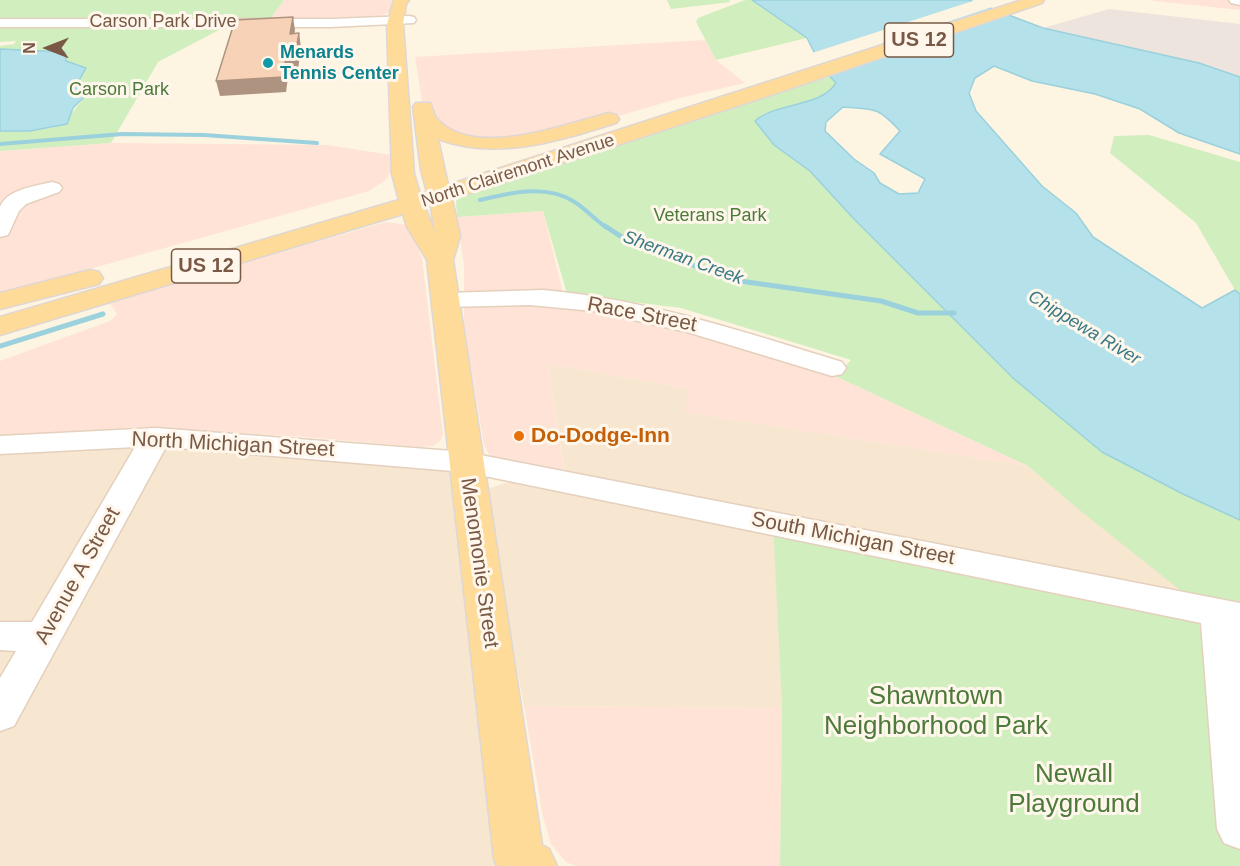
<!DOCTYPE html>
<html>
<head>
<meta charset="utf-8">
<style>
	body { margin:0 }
	#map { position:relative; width:1240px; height:866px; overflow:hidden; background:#fef4e2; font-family:Helvetica,sans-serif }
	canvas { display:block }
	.north { position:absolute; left:18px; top:18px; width:60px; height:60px; -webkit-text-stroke:4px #fff7eb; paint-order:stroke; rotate:270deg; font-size:16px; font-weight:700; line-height:24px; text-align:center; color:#795946 }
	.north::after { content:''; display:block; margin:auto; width:21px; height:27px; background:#795946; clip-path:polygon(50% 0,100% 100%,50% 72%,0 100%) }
</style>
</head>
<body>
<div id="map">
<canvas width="1240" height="866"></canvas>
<div class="north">N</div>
</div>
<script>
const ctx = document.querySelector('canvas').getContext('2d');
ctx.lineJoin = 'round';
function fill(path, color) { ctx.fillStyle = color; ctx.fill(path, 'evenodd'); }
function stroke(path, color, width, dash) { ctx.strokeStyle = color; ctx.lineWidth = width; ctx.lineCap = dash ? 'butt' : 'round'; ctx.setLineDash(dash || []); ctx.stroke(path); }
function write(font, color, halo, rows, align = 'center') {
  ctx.font = font + ' Helvetica,sans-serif'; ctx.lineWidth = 6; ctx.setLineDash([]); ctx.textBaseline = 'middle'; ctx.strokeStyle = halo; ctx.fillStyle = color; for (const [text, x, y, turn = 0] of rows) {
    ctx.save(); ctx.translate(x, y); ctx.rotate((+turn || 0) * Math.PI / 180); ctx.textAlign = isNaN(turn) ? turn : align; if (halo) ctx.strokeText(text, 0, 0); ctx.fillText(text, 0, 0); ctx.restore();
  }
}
fill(new Path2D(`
	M 548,364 L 691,389 L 684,412 L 1028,466 L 1190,598 L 773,511 L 782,708 L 524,706 L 485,496 L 490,488 L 509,482 L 568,494 Z
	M 98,446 L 176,448 L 424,467 L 449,472 L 454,481 L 499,866 L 0,866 L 0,455 Z`), '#f7e6d0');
fill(new Path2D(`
	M 284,0 L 392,0 L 390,12 L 379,16 L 270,19 Z
	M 1147,0 L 1240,0 L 1240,10 L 1183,4 Z
	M 705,40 L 716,60 L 745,83 L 680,98 L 544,138 L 462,140 L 425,120 L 415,57 Z
	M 111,143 L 327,145 L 392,155 L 392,171 L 384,181 L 369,191 L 0,294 L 0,151 Z
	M 543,211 L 566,305 L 646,317 L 835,376 L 1028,466 L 683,412 L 691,389 L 548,364 L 564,471 L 491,458 L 484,445 L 464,328 L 464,266 L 457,217 Z
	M 386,222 L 408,225 L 422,258 L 443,434 L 441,440 L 433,446 L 420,447 L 305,437 L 136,427 L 0,437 L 0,361 L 110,321 L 117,314 L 108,301 Z
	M 524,706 L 782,708 L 780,866 L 576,866 L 566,862 L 551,844 L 543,817 Z`), '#ffe3d6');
fill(new Path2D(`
	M 1109,9 L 1240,24 L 1240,77 L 1199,63 L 1043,28 Z`), '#ede5dd');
fill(new Path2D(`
	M 0,0 L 284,0 L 270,19 L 238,20 L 158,62 L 111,143 L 0,151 L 0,131 L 53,128 L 69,117 L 85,96 L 85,89 C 73,82 66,67 65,52 L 0,49 L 0,46 L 14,44 L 16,41 L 0,42 Z
	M 667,0 L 729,0 L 731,2 L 671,9 Z
	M 745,0 L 752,0 L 807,38 L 716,60 L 696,22 L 698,18 Z
	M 832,76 L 836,83 C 825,100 782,109 763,114 L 774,145 L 810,171 L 853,218 L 1014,379 L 1102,452 L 1183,494 L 1240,520 L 1240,607 L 1190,598 L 1077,508 L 1028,466 L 835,376 L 851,360 L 681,308 L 567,294 L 543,211 L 457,217 L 456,201 L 462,195 L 472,191 Z
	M 1149,135 L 1240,162 L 1240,294 L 1235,290 L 1196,223 L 1110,153 L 1114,136 Z
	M 773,523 L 1219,612 L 1240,829 L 1240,866 L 780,866 L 782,708 Z`), '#d1eebf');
const water = new Path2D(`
	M 752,0 L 969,0 L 1043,28 L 1199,63 L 1240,77 L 1240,154 L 1179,133 L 1140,109 L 1095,94 L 1032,81 L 994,66 L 975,78 L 969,93 L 976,111 L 1042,186 L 1076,213 L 1093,237 L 1202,308 L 1235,290 L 1240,294 L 1240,520 L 1183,494 L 1102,452 L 1014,379 L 853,218 L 810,171 L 774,145 L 755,121 C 776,102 820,108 836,83 L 822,68 L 807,38 ZM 843,107 C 875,109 878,107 900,131 L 880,154 L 925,179 L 918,193 L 899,194 L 880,183 L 874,173 L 854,159 L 825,131 L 826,122 Z
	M 0,49 L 65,52 L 66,61 L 86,68 L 77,84 L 90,91 L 73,108 L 67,124 L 30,131 L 0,131 Z`);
fill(water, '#b4e1ea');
stroke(water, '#9ad1dd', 1.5);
fill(new Path2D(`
	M 976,0 L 995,6 L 818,65 L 812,53 Z`), '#fef4e2');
stroke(new Path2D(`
	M 0,144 L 122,134 L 204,135 L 317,143
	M 480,200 C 509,193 545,184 573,201 C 585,208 595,220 607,228`), '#9ad1dd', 4);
stroke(new Path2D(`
	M 605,226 L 628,241 L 733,280 L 881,301 L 918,313 L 954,313
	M 0,346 L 103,314`), '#9ad1dd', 5);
const minor = new Path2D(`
	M 1229,0 L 1240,0 L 1240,5 L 1231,3 Z
	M 409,16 L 414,17 L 416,20 L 414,23 L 331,27 L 0,27 L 0,19 L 331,19 Z
	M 52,182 L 59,184 L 62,188 L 59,192 L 26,204 L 19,211 L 8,235 L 0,237 C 0,228 0,215 0,207 C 7,189 36,186 52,182 Z
	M 543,290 C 646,299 744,332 842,362 L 846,368 L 842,374 L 832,376 L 687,332 L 593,311 L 530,305 L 446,307 L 437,305 L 434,300 L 437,295 L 446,293 Z
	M 156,428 L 465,452 L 1240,603 L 1240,849 L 1224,843 L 1217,829 L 1201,623 L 465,472 L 166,447 L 14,726 L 0,731 L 0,678 L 16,651 L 0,650 L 0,622 L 32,622 L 135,447 L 0,454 L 0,436 Z`);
const major = new Path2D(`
	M 394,0 L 409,0 L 406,4 L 403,24 L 414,174 L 420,194 L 427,192 L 421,170 L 413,107 L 416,103 L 430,103 C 433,108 433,115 437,119 C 475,160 564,124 609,113 L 616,115 L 619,119 L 616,123 C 557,141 498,161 438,139 L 448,185 L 1022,0 L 1044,0 L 1042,3 L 786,90 L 452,199 L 460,236 L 453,260 L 542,845 L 549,849 L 557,866 L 497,866 L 494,859 L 427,260 L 407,227 L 403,214 L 0,335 L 0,317 L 399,200 L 392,174 L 387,24 ZM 431,205 L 431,207 L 435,233 L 425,207 Z
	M 90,270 L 99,272 L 103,278 L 99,284 L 0,309 L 0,293 Z`);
stroke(minor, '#e4d0bd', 3);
stroke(major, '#dfd7d3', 3);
fill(minor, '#fff');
fill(major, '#ffdb99');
fill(new Path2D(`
	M 293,17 L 295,30 L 292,47 L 290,34 Z
	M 299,33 L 301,47 L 298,70 L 289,70 L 286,92 L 220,96 L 216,81 L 286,56 Z`), '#ad9380');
const building = new Path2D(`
	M 293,17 L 290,34 L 299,33 L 295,56 L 286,56 L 283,77 L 216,81 L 235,20 Z`);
fill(building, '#f7d2b7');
stroke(building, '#ad9380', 1.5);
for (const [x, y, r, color] of [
	[268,63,6,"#0f9aa8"],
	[519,436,6,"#e8710a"]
]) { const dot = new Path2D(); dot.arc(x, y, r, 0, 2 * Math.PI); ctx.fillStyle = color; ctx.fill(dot); stroke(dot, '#fff7eb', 2); }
write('18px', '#795946', '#fff7eb', [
	["Carson Park Drive",163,22],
	["North Clairemont Avenue",518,171,-18]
]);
write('bold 18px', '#0d838f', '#fff7eb', [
	["Menards",280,53],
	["Tennis Center",280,74]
], 'left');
write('18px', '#4c7a3a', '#fff7eb', [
	["Carson Park",119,90],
	["Veterans Park",710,216]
]);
write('italic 18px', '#3a7987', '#fff7eb', [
	["Sherman Creek",683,258,20],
	["Chippewa River",1084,328,31]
]);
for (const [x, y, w] of [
	[919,40,69],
	[206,266,69]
]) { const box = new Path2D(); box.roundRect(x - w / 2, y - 17, w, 34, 4.5); ctx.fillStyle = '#fff7eb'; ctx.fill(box); stroke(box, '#795946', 1.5); }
write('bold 20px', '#795946', null, [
	["US 12",919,40],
	["US 12",206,266]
]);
write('21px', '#795946', '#fff7eb', [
	["Race Street",642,315,11],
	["North Michigan Street",233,445,3],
	["South Michigan Street",853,539,11],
	["Menomonie Street",479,563,82],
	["Avenue A Street",78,576,-61]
]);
write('bold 21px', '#c56008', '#fff7eb', [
	["Do-Dodge-Inn",531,436]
], 'left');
write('26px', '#4c7a3a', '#fff7eb', [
	["Shawntown",936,697],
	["Neighborhood Park",936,727],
	["Newall",1074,775],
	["Playground",1074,805]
]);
</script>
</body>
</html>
